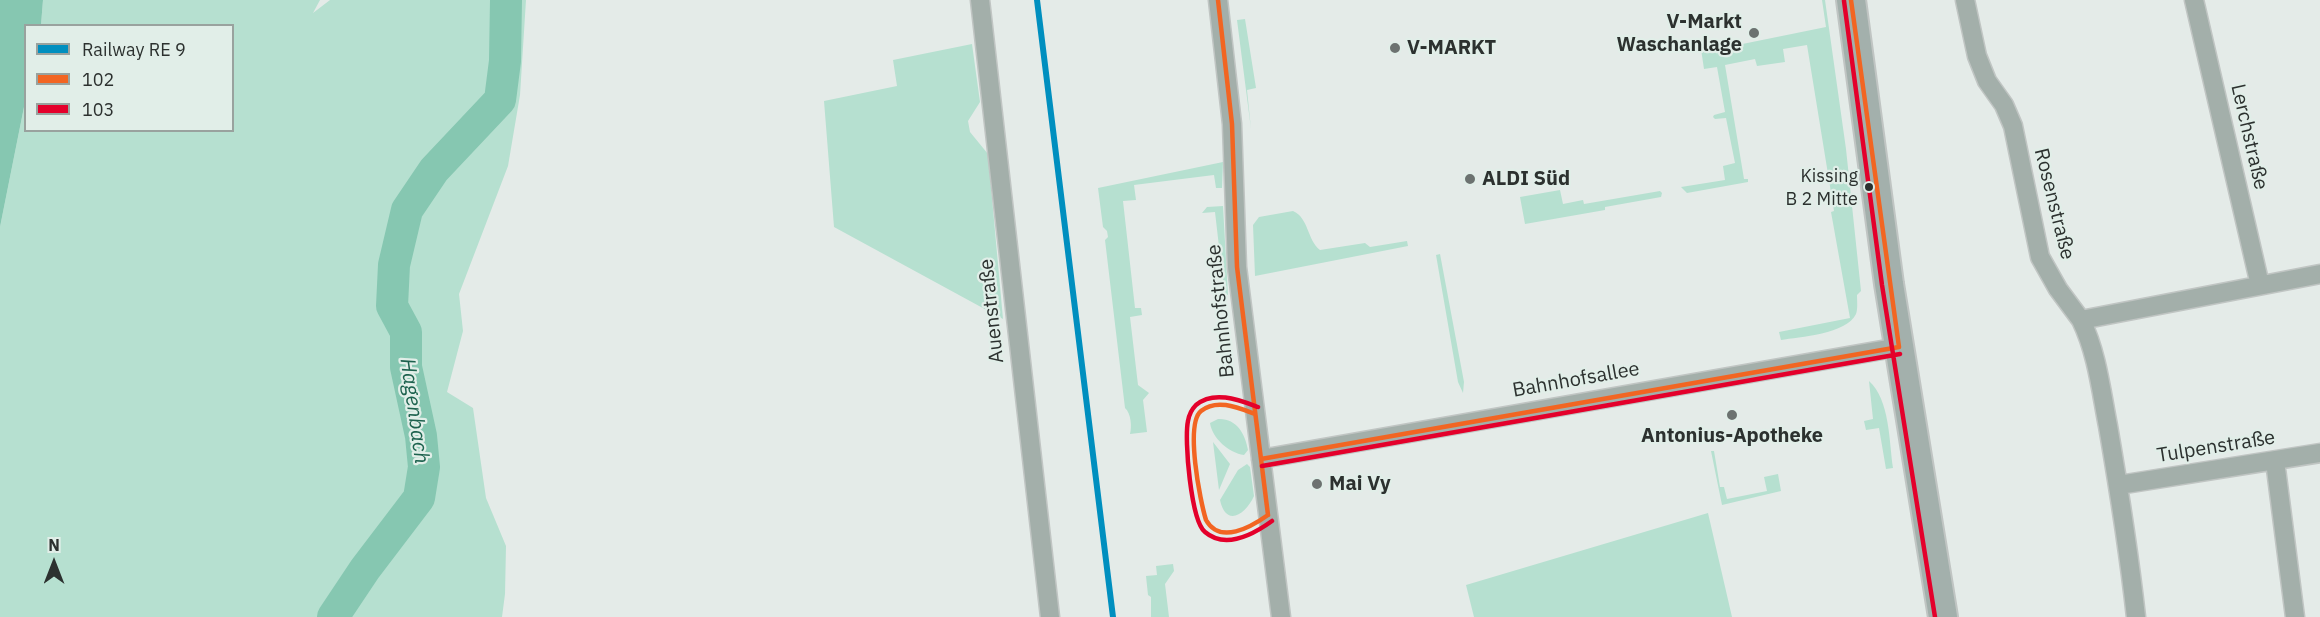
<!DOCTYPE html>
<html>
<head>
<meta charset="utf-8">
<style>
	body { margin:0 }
	#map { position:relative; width:2320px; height:617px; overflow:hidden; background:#e4ebe8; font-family:"IBM Plex Sans",sans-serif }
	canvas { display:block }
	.legend { position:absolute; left:24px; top:24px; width:210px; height:108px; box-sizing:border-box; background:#e1eee8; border:2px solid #99a29e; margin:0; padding:8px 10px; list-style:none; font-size:18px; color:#2c312f }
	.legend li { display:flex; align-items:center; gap:12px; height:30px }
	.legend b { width:30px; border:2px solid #99a29e }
	.north { position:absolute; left:24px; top:533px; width:60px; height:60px; -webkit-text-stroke:4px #e1eee8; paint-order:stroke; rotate:0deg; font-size:16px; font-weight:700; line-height:24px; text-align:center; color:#2c312f }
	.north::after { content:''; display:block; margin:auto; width:21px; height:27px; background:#2c312f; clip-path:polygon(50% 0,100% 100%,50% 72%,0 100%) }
</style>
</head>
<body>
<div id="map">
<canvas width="2320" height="617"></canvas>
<ul class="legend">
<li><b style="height:8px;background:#008fbf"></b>Railway RE 9</li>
<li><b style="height:8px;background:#f26522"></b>102</li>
<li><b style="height:8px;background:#e4002b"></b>103</li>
</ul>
<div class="north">N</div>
</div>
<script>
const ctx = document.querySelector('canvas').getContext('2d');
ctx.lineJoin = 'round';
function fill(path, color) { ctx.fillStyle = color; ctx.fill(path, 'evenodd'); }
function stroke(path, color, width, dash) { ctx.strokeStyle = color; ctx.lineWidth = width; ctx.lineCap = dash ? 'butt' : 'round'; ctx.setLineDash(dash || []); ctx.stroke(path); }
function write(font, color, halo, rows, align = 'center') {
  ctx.font = font + ' "IBM Plex Sans",sans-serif'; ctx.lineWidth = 4.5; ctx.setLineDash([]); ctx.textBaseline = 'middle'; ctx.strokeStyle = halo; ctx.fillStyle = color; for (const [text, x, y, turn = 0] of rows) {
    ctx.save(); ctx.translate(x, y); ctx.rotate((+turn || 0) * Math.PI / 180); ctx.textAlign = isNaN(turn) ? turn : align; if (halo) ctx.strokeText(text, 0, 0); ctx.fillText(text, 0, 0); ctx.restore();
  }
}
fill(new Path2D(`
	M 43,0 L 320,0 L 313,13 L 330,0 L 526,0 L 520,95 L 508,166 L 459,294 L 463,331 L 447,392 L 473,408 L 486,498 L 506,546 L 505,594 L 502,617 L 0,617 L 0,227 L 25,102 L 26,130 L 232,130 L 232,26 L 41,25 Z
	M 1822,0 L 1825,0 L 1846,149 L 1861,291 L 1857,295 C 1857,301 1858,309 1856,314 C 1847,334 1799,337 1781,340 L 1779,332 L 1850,318 L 1831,212 L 1834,211 L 1807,45 L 1783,49 L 1785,62 L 1757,66 L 1755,59 L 1725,65 L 1744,179 L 1748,179 L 1748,182 L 1687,193 L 1681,187 L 1725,180 L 1723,166 L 1735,163 L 1726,118 L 1715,119 L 1713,117 L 1714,115 L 1725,112 L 1717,67 L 1704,69 L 1701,49 L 1707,47 L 1708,51 L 1826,27 Z
	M 1245,19 L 1256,88 L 1247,90 L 1251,129 L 1237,20 Z
	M 972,44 L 980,102 L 968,121 L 970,132 L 988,154 L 1003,319 L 834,227 L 824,101 L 897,86 L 893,60 Z
	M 1223,162 L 1222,188 L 1216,188 L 1214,175 L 1134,185 L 1136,200 L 1123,201 L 1135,308 L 1141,308 L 1142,315 L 1130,317 L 1138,385 L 1149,393 L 1143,400 L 1147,432 L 1130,434 C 1132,427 1131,413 1125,408 L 1105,240 L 1108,237 L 1107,231 L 1103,227 L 1098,188 Z
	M 1560,190 L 1563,204 L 1583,200 L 1584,204 L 1660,191 L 1662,193 L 1661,197 L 1605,207 L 1605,210 L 1525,224 L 1520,197 Z
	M 1223,206 L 1228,295 L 1215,296 L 1211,292 L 1224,290 L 1215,212 L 1202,213 L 1207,207 Z
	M 1293,211 C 1309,218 1307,240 1320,250 L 1365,243 L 1370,247 L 1407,241 L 1408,246 L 1255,276 L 1253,225 L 1259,217 Z
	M 1440,254 L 1464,382 L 1463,393 L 1458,382 L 1436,255 Z
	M 1869,381 C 1890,400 1889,441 1893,468 L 1886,469 L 1879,428 L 1866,430 L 1864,421 L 1873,419 Z
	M 1218,419 C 1236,418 1245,433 1248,450 L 1244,455 C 1229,453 1212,438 1210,423 Z
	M 1213,442 L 1230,464 L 1219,490 Z
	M 1711,451 L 1714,451 L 1720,487 L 1724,487 L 1727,499 L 1767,491 L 1764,477 L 1778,474 L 1781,491 L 1722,505 Z
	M 1247,464 L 1250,467 L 1254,496 C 1246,514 1226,528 1220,500 L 1238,470 Z
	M 1708,513 L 1732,617 L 1474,617 L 1466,585 Z
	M 1173,564 L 1174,571 L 1165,584 L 1169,617 L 1151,617 L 1151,597 L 1148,595 L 1146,576 L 1157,575 L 1156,566 Z`), '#b6e0d0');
fill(new Path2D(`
	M 0,0 L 43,0 L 41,25 L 26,26 L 25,102 L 0,227 Z`), '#86c7b1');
stroke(new Path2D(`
	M 333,617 L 365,569 L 419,498 L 424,467 L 421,436 L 406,367 L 406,332 L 392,306 L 394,265 L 407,210 L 434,170 L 500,100 L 505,61 L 506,0`), '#86c7b1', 32);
const minor = new Path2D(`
	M 980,0 L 1050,617
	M 1218,0 L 1232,124 L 1237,267 L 1281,617
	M 1965,0 L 1977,56 L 1987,81 L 2004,105 L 2013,126 L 2040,257 L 2058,289 L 2081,320 L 2320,274
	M 2194,0 L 2260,285
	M 2081,320 C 2097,353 2101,390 2108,426 C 2119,490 2129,553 2136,617
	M 1261,459 L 1899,347
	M 2275,461 L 2295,617
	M 2119,485 L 2320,453`);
const primary = new Path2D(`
	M 1851,0 L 1889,284 L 1943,617`);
stroke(minor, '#c0c5c3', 21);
stroke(primary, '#c0c5c3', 32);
stroke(minor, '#a3afaa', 18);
stroke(primary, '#a3b0ac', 28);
stroke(new Path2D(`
	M 1218,0 L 1232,124 L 1237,267 L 1268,515
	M 1851,0 L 1899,347
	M 1255,414 C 1239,408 1217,398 1201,411 C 1185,424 1200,501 1206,520 C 1220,545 1251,527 1268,515
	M 1261,459 L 1899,347`), '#f26522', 4.5);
stroke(new Path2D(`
	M 1844,1 L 1882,285 L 1935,617
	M 1258,407 C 1239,400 1214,390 1196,405 C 1192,409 1189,415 1188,421 C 1184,439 1191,521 1205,532 C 1226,550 1254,534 1272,521
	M 1262,466 L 1900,354`), '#e4002b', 4.5);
stroke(new Path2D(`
	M 1037,0 L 1113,617`), '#008fbf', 6);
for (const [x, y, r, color] of [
	[1754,33,6,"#6c7270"],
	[1395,48,6,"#6c7270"],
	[1470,179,6,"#6c7270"],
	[1869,187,5,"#2c312f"],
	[1732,415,6,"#6c7270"],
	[1317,484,6,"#6c7270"]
]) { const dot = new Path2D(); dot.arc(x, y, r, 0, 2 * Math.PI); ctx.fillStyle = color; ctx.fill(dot); stroke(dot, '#e1eee8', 2); }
write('18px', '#2c312f', '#e1eee8', [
	["Kissing",1858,177],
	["B 2 Mitte",1858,200]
], 'right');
write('bold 20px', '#2c312f', '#e1eee8', [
	["V-Markt",1742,22,"right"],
	["Waschanlage",1742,45,"right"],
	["V-MARKT",1407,48],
	["ALDI Süd",1482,179],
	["Antonius-Apotheke",1732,436,"center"],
	["Mai Vy",1329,484]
], 'left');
write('20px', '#2c312f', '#e1eee8', [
	["Lerchstraße",2249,137,77],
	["Rosenstraße",2054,204,76],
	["Auenstraße",992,311,-96],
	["Bahnhofstraße",1221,311,-96],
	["Bahnhofsallee",1576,380,-10],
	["Tulpenstraße",2216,447,-9]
]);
write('italic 21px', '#1d624e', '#e1eee8', [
	["Hagenbach",414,411,82]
]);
</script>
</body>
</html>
